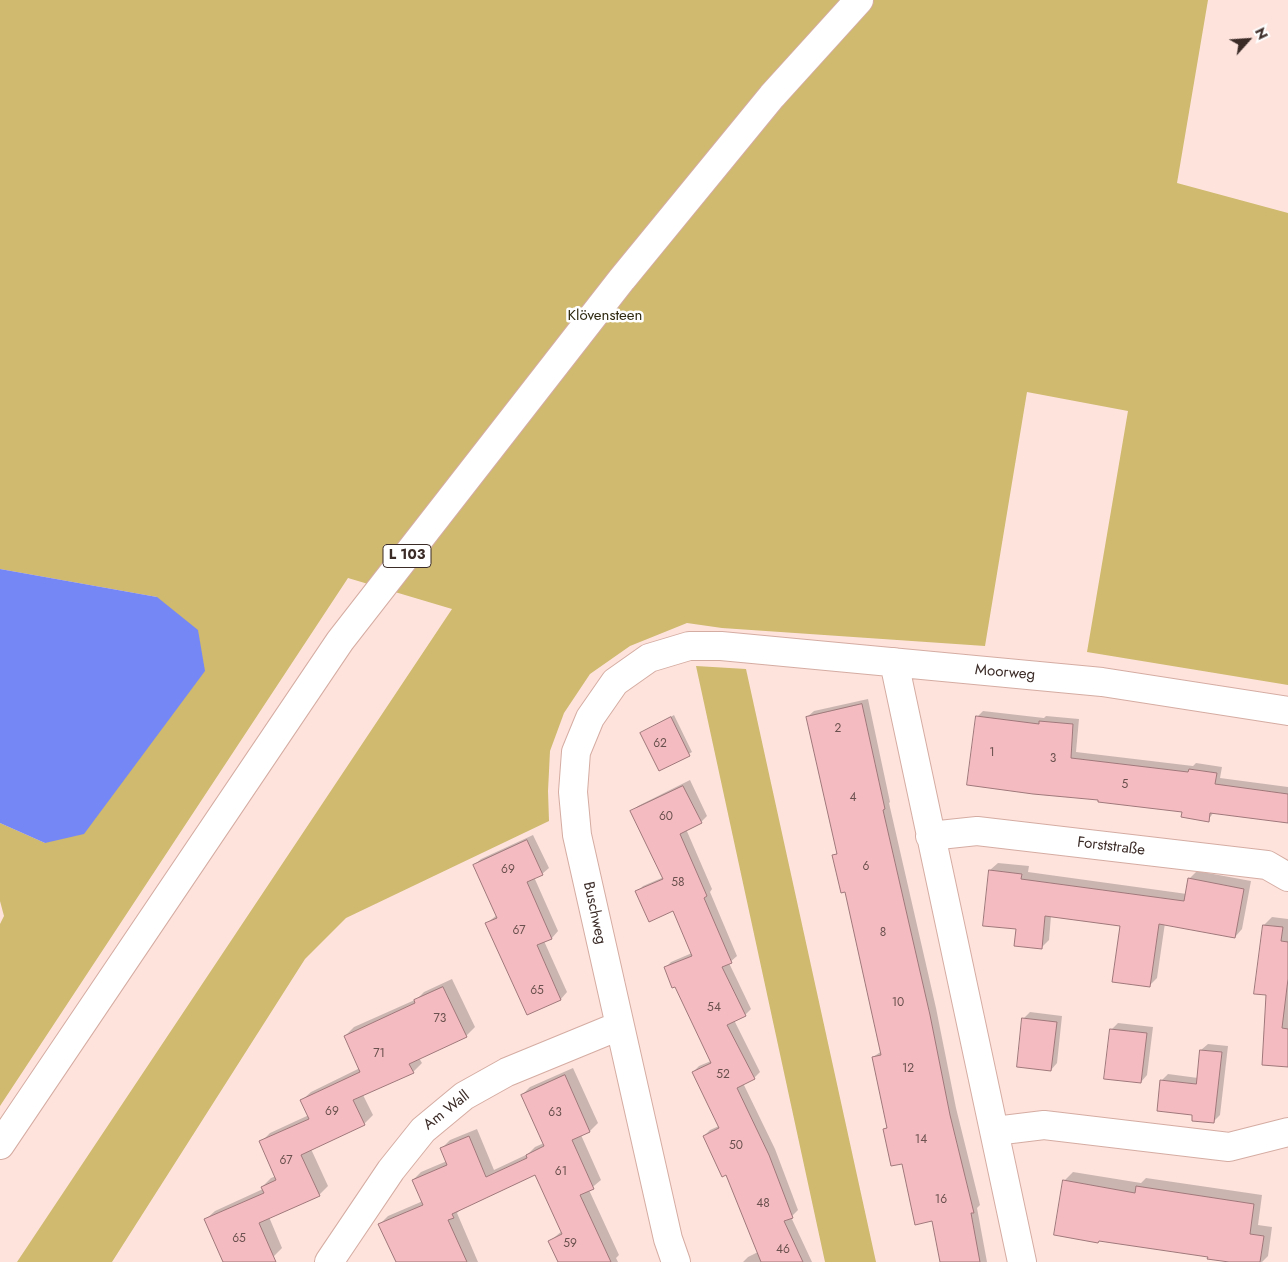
<!DOCTYPE html>
<html>
<head>
<meta charset="utf-8">
<style>
	body { margin:0 }
	#map { position:relative; width:1288px; height:1262px; overflow:hidden; background:#fee3dd; font-family:Jost,sans-serif }
	canvas { display:block }
	.north { position:absolute; left:1223px; top:15px; width:50px; height:50px; -webkit-text-stroke:4px #fff; paint-order:stroke; rotate:64deg; font-size:14px; font-weight:700; line-height:20px; text-align:center; color:#3c2c28 }
	.north::after { content:''; display:block; margin:auto; width:18px; height:22px; background:#3c2c28; clip-path:polygon(50% 0,100% 100%,50% 72%,0 100%) }
</style>
</head>
<body>
<div id="map">
<canvas width="1288" height="1262"></canvas>
<div class="north">N</div>
</div>
<script>
const ctx = document.querySelector('canvas').getContext('2d');
ctx.lineJoin = 'round';
function fill(path, color) { ctx.fillStyle = color; ctx.fill(path, 'evenodd'); }
function stroke(path, color, width, dash) { ctx.strokeStyle = color; ctx.lineWidth = width; ctx.lineCap = dash ? 'butt' : 'round'; ctx.setLineDash(dash || []); ctx.stroke(path); }
function write(font, color, halo, rows, align = 'center') {
  ctx.font = font + ' Jost,sans-serif'; ctx.lineWidth = 5; ctx.setLineDash([]); ctx.textBaseline = 'middle'; ctx.strokeStyle = halo; ctx.fillStyle = color; for (const [text, x, y, turn = 0] of rows) {
    ctx.save(); ctx.translate(x, y); ctx.rotate((+turn || 0) * Math.PI / 180); ctx.textAlign = isNaN(turn) ? turn : align; if (halo) ctx.strokeText(text, 0, 0); ctx.fillText(text, 0, 0); ctx.restore();
  }
}
fill(new Path2D(`
	M 0,0 L 1208,0 L 1177,183 L 1288,213 L 1288,685 L 1087,652 L 1128,411 L 1027,392 L 985,646 L 722,628 L 687,623 L 630,646 L 590,674 L 564,713 L 550,751 L 548,791 L 549,821 L 346,918 L 305,959 L 112,1262 L 17,1262 L 452,609 L 348,578 L 0,1106 L 0,924 L 4,916 L 0,901 L 0,823 L 45,843 L 157,597 L 0,569 Z
	M 696,666 L 746,669 L 876,1262 L 825,1262 Z`), '#cfba6f');
fill(new Path2D(`
	M 0,569 L 157,597 L 198,630 L 205,671 L 84,834 L 45,843 L 0,823 Z`), '#7587f5');
fill(new Path2D(`
	M 868,699 L 890,802 L 889,803 L 936,1008 L 956,1108 L 980,1205 L 977,1208 L 987,1262 L 941,1262 L 933,1220 L 885,1129 L 888,1126 L 873,1057 L 882,1051 L 846,890 L 834,856 L 838,852 L 807,717 L 814,711 Z
	M 983,711 L 1044,718 L 1046,716 L 1079,719 L 1076,752 L 1193,766 L 1196,763 L 1222,767 L 1220,778 L 1288,787 L 1288,822 L 1214,812 L 1208,820 L 1183,811 L 1099,799 L 978,716 Z
	M 674,715 L 692,752 L 660,770 L 642,733 Z
	M 690,780 L 707,816 L 701,822 L 686,829 L 712,889 L 710,892 L 737,956 L 729,963 L 751,1009 L 745,1015 L 734,1020 L 760,1072 L 754,1078 L 743,1083 L 775,1149 L 798,1210 L 791,1217 L 812,1262 L 743,1262 L 748,1257 L 758,1252 L 727,1174 L 704,1136 L 710,1130 L 719,1126 L 693,1072 L 699,1066 L 711,1061 L 676,985 L 665,968 L 671,962 L 692,953 L 674,910 L 637,892 L 643,886 L 664,877 L 632,812 L 638,806 Z
	M 533,835 L 549,868 L 542,874 L 534,877 L 558,931 L 552,938 L 544,941 L 567,992 L 561,999 L 528,1013 L 487,923 L 497,915 L 474,865 L 481,859 Z
	M 998,863 L 1029,866 L 1028,872 L 1187,894 L 1189,879 L 1197,871 L 1251,881 L 1242,929 L 1235,937 L 1165,923 L 1157,978 L 1149,986 L 1121,925 L 1051,916 L 1049,940 L 1041,948 L 1017,928 L 990,870 Z
	M 1272,917 L 1288,919 L 1288,1066 L 1268,994 L 1264,925 Z
	M 452,979 L 475,1027 L 466,1036 L 419,1058 L 422,1063 L 413,1072 L 363,1095 L 373,1115 L 364,1124 L 311,1149 L 328,1186 L 319,1195 L 269,1217 L 282,1248 L 273,1257 L 262,1262 L 224,1262 L 206,1219 L 215,1211 L 263,1189 L 262,1187 L 271,1178 L 276,1176 L 261,1142 L 270,1133 L 309,1115 L 302,1100 L 311,1092 L 360,1068 L 345,1036 L 354,1027 L 417,999 L 424,992 Z
	M 1030,1012 L 1062,1016 L 1057,1063 L 1051,1070 L 1023,1019 Z
	M 1118,1023 L 1153,1027 L 1147,1075 L 1141,1082 L 1111,1030 Z
	M 1208,1044 L 1228,1046 L 1220,1115 L 1213,1122 L 1194,1114 L 1161,1081 L 1168,1074 L 1198,1078 L 1201,1050 Z
	M 573,1068 L 598,1123 L 590,1131 L 581,1135 L 601,1180 L 589,1190 L 619,1255 L 616,1258 L 618,1262 L 559,1262 L 550,1241 L 562,1231 L 536,1174 L 461,1209 L 457,1213 L 478,1262 L 409,1262 L 380,1224 L 388,1216 L 423,1201 L 413,1180 L 421,1172 L 447,1161 L 442,1148 L 450,1140 L 477,1129 L 494,1170 L 528,1154 L 535,1147 L 544,1143 L 522,1095 L 530,1087 Z
	M 1073,1172 L 1141,1183 L 1146,1178 L 1262,1195 L 1258,1225 L 1272,1227 L 1268,1256 L 1262,1262 L 1238,1262 L 1209,1255 L 1064,1181 Z`), '#0003');
const building = new Path2D(`
	M 862,704 L 885,809 L 883,810 L 930,1015 L 950,1115 L 974,1213 L 971,1213 L 980,1262 L 940,1262 L 932,1221 L 915,1225 L 902,1164 L 891,1166 L 883,1129 L 887,1128 L 872,1057 L 881,1055 L 845,892 L 841,893 L 832,855 L 837,854 L 806,717 Z
	M 976,716 L 1039,724 L 1039,721 L 1073,724 L 1071,758 L 1188,772 L 1189,769 L 1217,773 L 1215,784 L 1288,794 L 1288,823 L 1210,813 L 1209,822 L 1181,817 L 1182,812 L 1098,802 L 1098,800 L 1033,794 L 967,785 Z
	M 671,717 L 690,756 L 659,771 L 640,733 Z
	M 683,786 L 702,823 L 680,834 L 707,896 L 704,898 L 732,963 L 722,967 L 746,1016 L 727,1025 L 755,1079 L 737,1088 L 769,1155 L 793,1218 L 784,1221 L 803,1262 L 761,1262 L 726,1175 L 722,1177 L 703,1136 L 719,1128 L 692,1072 L 711,1063 L 675,987 L 672,988 L 664,967 L 692,956 L 673,911 L 649,922 L 635,891 L 663,879 L 630,811 Z
	M 527,840 L 543,875 L 527,882 L 552,939 L 537,945 L 561,1000 L 527,1015 L 485,923 L 497,918 L 473,865 Z
	M 989,870 L 1022,874 L 1021,879 L 1184,901 L 1188,878 L 1244,889 L 1235,938 L 1159,924 L 1150,987 L 1112,982 L 1120,926 L 1045,916 L 1042,949 L 1014,946 L 1016,929 L 983,926 Z
	M 1263,925 L 1283,927 L 1281,941 L 1288,942 L 1288,979 L 1282,1028 L 1288,1029 L 1288,1067 L 1262,1065 L 1266,995 L 1254,994 Z
	M 443,987 L 467,1037 L 409,1064 L 414,1073 L 353,1100 L 365,1125 L 301,1155 L 320,1196 L 259,1223 L 276,1262 L 223,1262 L 204,1219 L 264,1193 L 261,1187 L 276,1180 L 259,1141 L 309,1119 L 300,1100 L 360,1072 L 344,1036 L 415,1003 L 414,1000 Z
	M 1022,1018 L 1057,1022 L 1051,1071 L 1017,1067 Z
	M 1110,1029 L 1147,1033 L 1141,1083 L 1104,1079 Z
	M 1200,1050 L 1222,1052 L 1214,1123 L 1192,1121 L 1192,1115 L 1157,1111 L 1160,1080 L 1196,1084 Z
	M 565,1075 L 590,1132 L 572,1140 L 594,1189 L 580,1195 L 611,1262 L 558,1262 L 548,1241 L 562,1234 L 535,1175 L 452,1214 L 454,1218 L 448,1220 L 467,1262 L 396,1262 L 378,1224 L 423,1205 L 412,1180 L 447,1165 L 440,1148 L 469,1136 L 486,1177 L 527,1158 L 526,1155 L 544,1146 L 521,1095 Z
	M 1063,1180 L 1135,1193 L 1136,1186 L 1254,1204 L 1250,1234 L 1264,1236 L 1260,1262 L 1229,1262 L 1207,1259 L 1208,1257 L 1099,1241 L 1098,1243 L 1054,1235 Z`);
fill(building, '#f4bcc0');
stroke(building, '#a0787b', 1);
const minor = new Path2D(`
	M 894,662 L 1022,1262
	M 930,836 L 977,831 L 1267,865 L 1288,877
	M 995,1131 L 1044,1125 L 1229,1147 L 1288,1132
	M 329,1262 L 391,1170 L 423,1130 L 464,1096 L 507,1072 L 619,1026
	M 676,1262 L 668,1239 L 577,835 L 573,792 L 576,752 L 590,718 L 615,682 L 649,658 L 689,646 L 721,646 L 1102,682 L 1288,711`);
const primary = new Path2D(`
	M 0,1145 L 340,641 L 622,279 L 772,96 L 859,0`);
stroke(minor, '#d5aca2', 30);
stroke(primary, '#d5aca2', 30);
stroke(minor, '#fff', 28);
stroke(primary, '#fff', 28);
write('12px', '#6a504e', null, [
	["2",838,729],
	["62",660,744],
	["1",992,753],
	["3",1053,759],
	["5",1125,785],
	["4",853,798],
	["60",666,817],
	["6",866,867],
	["69",508,870],
	["58",678,883],
	["67",519,931],
	["8",883,933],
	["65",537,991],
	["10",898,1003],
	["54",714,1008],
	["73",440,1019],
	["71",379,1054],
	["12",908,1069],
	["52",723,1075],
	["69",332,1112],
	["63",555,1113],
	["14",921,1140],
	["50",736,1146],
	["67",286,1161],
	["61",561,1172],
	["16",941,1200],
	["48",763,1204],
	["65",239,1239],
	["59",570,1244],
	["46",783,1250]
]);
for (const [x, y, w] of [
	[407,556,48]
]) { const box = new Path2D(); box.roundRect(x - w / 2, y - 11.5, w, 23, 4); ctx.fillStyle = '#fff'; ctx.fill(box); stroke(box, '#3c2c28', 1); }
write('bold 14px', '#3c2c28', null, [
	["L 103",407,556]
]);
write('15px', '#302a12', '#fff', [
	["Klövensteen",605,316]
]);
write('15px', '#3c2c28', '#fff', [
	["Moorweg",1005,673,5],
	["Forststraße",1111,847,7],
	["Buschweg",594,913,78],
	["Am Wall",447,1111,-38]
]);
</script>
</body>
</html>
